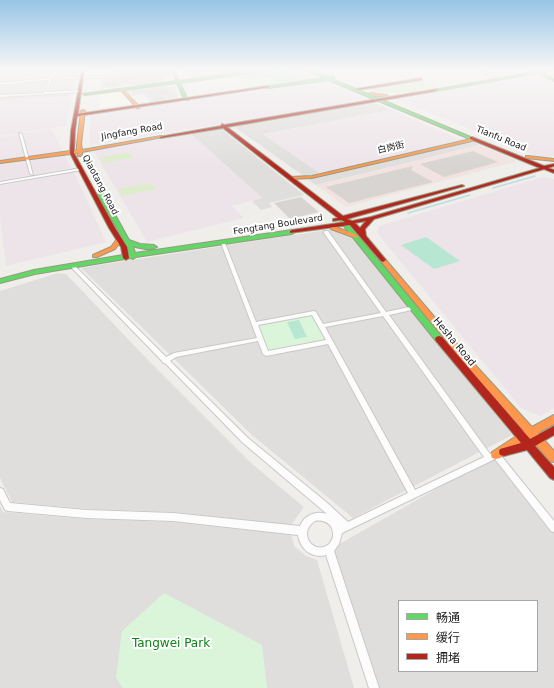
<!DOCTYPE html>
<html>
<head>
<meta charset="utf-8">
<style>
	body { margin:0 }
	#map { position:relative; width:554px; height:688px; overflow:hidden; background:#f0eeeb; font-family:"DejaVu Sans","Noto Sans SC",sans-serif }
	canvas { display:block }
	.legend { position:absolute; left:398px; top:600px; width:140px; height:72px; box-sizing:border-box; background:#fff; border:1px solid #a7a7a7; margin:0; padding:5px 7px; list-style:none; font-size:12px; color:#222 }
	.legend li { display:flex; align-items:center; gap:8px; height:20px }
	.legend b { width:20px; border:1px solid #a7a7a7 }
</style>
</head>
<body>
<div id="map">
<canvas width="554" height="688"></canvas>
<ul class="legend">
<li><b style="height:5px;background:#63d668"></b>畅通</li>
<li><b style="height:5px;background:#ff974d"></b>缓行</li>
<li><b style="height:5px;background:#b3261e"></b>拥堵</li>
</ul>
</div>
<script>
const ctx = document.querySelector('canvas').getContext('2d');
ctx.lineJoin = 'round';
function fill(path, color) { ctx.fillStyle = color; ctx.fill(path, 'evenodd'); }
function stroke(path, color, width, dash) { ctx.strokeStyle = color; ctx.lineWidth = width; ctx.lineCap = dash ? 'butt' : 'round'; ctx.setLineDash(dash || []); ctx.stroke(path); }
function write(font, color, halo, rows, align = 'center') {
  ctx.font = font + ' "DejaVu Sans","Noto Sans SC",sans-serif'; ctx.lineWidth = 4; ctx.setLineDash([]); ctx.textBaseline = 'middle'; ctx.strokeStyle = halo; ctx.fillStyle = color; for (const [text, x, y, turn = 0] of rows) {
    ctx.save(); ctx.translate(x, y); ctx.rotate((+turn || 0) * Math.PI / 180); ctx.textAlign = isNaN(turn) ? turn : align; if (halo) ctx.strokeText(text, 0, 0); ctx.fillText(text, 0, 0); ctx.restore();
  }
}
fill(new Path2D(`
	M 0,70 L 77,70 L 70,96 L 0,101 Z
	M 137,70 L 165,70 L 168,74 L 168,77 L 161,81 L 101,89 L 101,78 Z
	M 183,70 L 234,70 L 237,72 L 195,78 L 187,77 Z
	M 162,86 L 174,87 L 178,98 L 152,103 L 143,94 L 130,96 L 124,91 Z
	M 368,103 L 377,104 L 391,110 L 263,134 L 320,173 L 305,177 L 236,128 L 238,125 Z
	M 220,128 L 304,195 L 269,203 L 272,207 L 261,210 L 252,201 L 262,198 L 191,134 Z
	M 471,141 L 480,145 L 316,185 L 308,180 Z
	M 333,229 L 349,233 L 512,435 L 353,518 L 252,435 L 81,268 Z
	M 58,273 L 66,274 L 148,360 L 251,463 L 304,507 L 291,525 L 174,512 L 88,509 L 12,502 L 0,478 L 0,291 Z
	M 496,455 L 554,528 L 554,688 L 374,688 L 329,550 ZM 399,601 L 537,601 L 537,671 L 399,671 Z
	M 0,506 L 3,512 L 84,519 L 172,522 L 291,535 L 295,547 L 306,556 L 317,560 L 354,688 L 0,688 Z`), '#dfdedc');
fill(new Path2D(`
	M 480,145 L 517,161 L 346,207 L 316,185 Z`), '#f1e3e1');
fill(new Path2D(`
	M 534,75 L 539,76 L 554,83 L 554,156 L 550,157 L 534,155 L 396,99 Z
	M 323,81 L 366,100 L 90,145 L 90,114 Z
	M 70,96 L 69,111 L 66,126 L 0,136 L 0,101 Z
	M 391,110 L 462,140 L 320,173 L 262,134 Z
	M 52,129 L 71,168 L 0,181 L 0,137 Z
	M 191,134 L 262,198 L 232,206 L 244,218 L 147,242 L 93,150 Z
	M 74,172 L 106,242 L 6,266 L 0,218 L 0,186 Z
	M 543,177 L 554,179 L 554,408 L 540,416 L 521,408 L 377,233 L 379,226 Z`), '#ede4e9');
fill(new Path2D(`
	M 121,91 L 133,103 L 99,108 L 101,94 Z`), '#f8f7e8');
fill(new Path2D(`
	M 420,80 L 440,86 C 415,91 390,98 366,88 Z
	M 129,152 L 133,158 L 104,163 L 100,157 Z
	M 151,183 L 156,189 L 122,196 L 118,189 Z`), '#ddeccb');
fill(new Path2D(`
	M 284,70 L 304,71 L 321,79 L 252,89 L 241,82 L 242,80 L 235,77 Z
	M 313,315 L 326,339 L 268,351 L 258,326 Z
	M 164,593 L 262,645 L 267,688 L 123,688 L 116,678 L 122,631 Z`), '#daf5da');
fill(new Path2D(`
	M 284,71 L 302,79 L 279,82 L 262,74 Z
	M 426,237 L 460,261 L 434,269 L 401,245 Z
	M 299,320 L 307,337 L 295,339 L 287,322 Z`), '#b7e6d2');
fill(new Path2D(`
	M 308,75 L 314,77 L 307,78 L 310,80 L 252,89 L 249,87 L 306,79 L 300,76 Z`), '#e0dfde');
stroke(new Path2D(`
	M 493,188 L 535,176
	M 408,213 L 470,195`), '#bfdbe3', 1.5);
fill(new Path2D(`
	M 160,70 L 171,71 L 172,73 L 154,83 L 135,85 L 117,82 L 117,87 L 105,87 L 106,80 L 104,78 L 119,77 L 121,75 L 131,74 L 137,72 L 151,72 Z
	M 162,87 L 166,87 L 165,88 L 173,94 L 162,96 L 166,99 L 156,101 L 144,91 L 141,93 L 128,92 Z
	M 473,151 L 498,162 L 444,177 L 420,164 Z
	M 413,166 L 411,170 L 433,182 L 349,203 L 326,187 Z
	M 301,197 L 319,212 L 290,219 L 274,203 Z`), '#d7d4d2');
const street = new Path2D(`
	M 0,70 L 1,70 L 1,73 L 0,74 Z
	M 49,70 L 52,70 L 56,72 L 52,78 L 99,76 L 129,70 L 134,70 L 99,78 L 51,79 L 51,82 L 46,92 L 81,90 L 80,92 L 0,97 L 0,95 L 44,93 L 49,82 L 48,80 L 0,85 L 0,83 L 49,78 L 54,72 Z
	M 236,70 L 240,70 L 247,73 L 245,73 Z
	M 481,70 L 483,70 L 486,73 L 503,78 L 502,79 L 484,73 Z
	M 19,133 L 22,134 L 33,175 L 30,174 Z
	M 81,168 L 82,168 L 82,170 L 0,184 L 0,182 Z
	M 324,231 L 328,231 L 386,312 L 414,306 L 416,307 L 417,308 L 416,309 L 389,315 L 490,454 L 496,452 L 499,453 L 554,521 L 554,532 L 551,531 L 495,459 L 342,533 L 339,544 L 334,551 L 379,688 L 369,688 L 326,555 C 312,559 300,549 298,535 L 173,521 L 86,518 L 8,511 L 5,510 L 0,500 L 0,488 L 3,489 L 10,503 L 86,510 L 173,513 L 300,526 C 304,516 315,510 327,514 L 242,442 L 165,363 L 163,363 L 162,361 L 69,265 L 69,264 L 73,264 L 166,357 L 174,353 L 257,338 L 221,243 L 223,242 L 225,243 L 256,322 L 314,311 L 316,312 L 323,324 L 381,313 L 324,233 ZM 312,315 L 326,340 L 268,351 L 258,325 ZM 383,316 L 484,457 L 415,490 L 325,327 ZM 258,341 L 263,354 L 266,356 L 328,344 L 408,493 L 348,522 L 325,501 L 248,438 L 170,361 L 176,357 ZM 315,521 C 325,519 334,525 333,536 C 333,539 331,541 329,544 C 315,556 296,534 315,521 Z`);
const fast = new Path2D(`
	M 172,70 L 174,70 L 179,81 L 262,70 L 271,70 L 180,83 L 187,98 L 190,99 L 188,100 L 184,99 L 177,83 L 85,95 L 83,94 L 177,81 Z
	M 306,70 C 316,70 324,78 334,77 L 334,79 L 332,79 L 473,138 L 470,139 L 328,80 L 268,88 L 266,87 L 324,78 Z
	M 545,70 L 552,70 L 541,73 L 554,79 L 554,81 L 538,73 L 436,91 L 434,90 Z
	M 98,192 L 103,193 L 129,240 L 140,244 L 154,245 L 157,247 C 151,251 139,248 133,246 L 135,253 L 292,230 L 295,232 L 292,234 L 136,257 L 133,259 L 131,258 L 35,274 L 0,283 L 0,279 L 34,270 L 129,254 L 128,248 L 97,193 Z
	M 341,218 L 345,218 L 348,224 L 442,337 L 443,339 L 442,341 L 436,341 L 343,225 L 340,219 Z`);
const slow = new Path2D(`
	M 120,89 L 122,89 L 139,106 L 139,108 L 137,108 Z
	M 370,93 L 386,95 L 388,96 L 386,97 L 371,95 Z
	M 83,110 L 85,111 L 81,144 L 82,150 L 161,136 L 163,137 L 82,152 L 82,155 L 80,156 L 78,156 L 78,153 L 0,163 L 0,161 L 77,150 L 77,144 L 81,111 Z
	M 475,138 L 476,140 L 312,178 L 290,179 L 288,178 L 290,177 L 312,176 Z
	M 528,156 L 554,159 L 554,161 L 526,158 L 526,156 Z
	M 333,226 L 357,235 L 358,236 L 357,237 L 353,237 L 331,229 L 331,227 Z
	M 119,238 L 122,240 L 115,249 L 97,257 L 93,257 L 93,255 L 111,247 L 117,239 Z
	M 383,258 L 385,259 L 477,367 L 532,427 L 554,415 L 554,424 L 538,433 L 554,451 L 554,462 L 550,461 L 530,438 L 500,458 L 496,459 L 492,458 L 491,455 L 492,452 L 524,431 L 471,371 L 381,261 L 381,259 Z`);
const jam = new Path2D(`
	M 82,70 L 84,70 L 78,114 L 268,86 L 270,87 L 77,116 L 75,131 L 74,153 L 115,228 L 127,247 L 129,258 L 126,260 L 123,258 L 121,247 L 109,228 L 70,153 L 71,131 Z
	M 421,78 L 422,80 L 358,90 L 356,89 Z
	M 437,89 L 436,91 L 227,127 L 343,216 L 462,185 L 464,186 L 347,219 L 352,221 L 371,217 L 540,168 L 470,139 L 470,137 L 472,137 L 544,166 L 554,164 L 554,166 L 548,168 L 554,170 L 554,173 L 544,169 L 374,219 L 365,229 L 366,236 L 386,260 L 383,262 L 381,261 L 350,225 L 290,233 L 290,231 L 292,230 L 345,222 L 341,220 L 333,221 L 333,219 L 338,218 L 223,128 L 161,138 L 159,137 L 221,126 L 222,124 L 224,125 ZM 366,221 L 360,228 L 355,223 Z
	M 439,336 L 442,337 L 530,439 L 554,426 L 554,435 L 535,446 L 554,467 L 554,480 L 550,478 L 527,450 L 504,456 L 500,455 L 499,452 L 500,449 L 521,443 L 436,341 L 435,339 L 436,337 Z`);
stroke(street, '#c9c8c7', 2);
stroke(fast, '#999a82', 2);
stroke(slow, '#999a82', 2);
stroke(jam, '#999a82', 2);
fill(street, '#fdfcfc');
fill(fast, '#63d668');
fill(slow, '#ff974d');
fill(jam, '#b3261e');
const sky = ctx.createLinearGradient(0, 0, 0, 166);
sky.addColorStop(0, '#97c4e6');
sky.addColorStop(0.42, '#f8f7f6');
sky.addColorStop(1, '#f8f7f600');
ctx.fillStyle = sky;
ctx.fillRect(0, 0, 554, 166);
write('9px', '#222', '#fff', [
	["Jingfang Road",132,132,-10],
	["Tianfu Road",501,139,22],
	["白岗街",391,148,-13],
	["Qiaotang Road",100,185,62],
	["Fengtang Boulevard",278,225,-9]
]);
write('10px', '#222', '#fff', [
	["Hesha Road",454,342,50]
]);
write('12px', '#0c8416', '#fff', [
	["Tangwei Park",171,644]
]);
</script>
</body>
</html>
